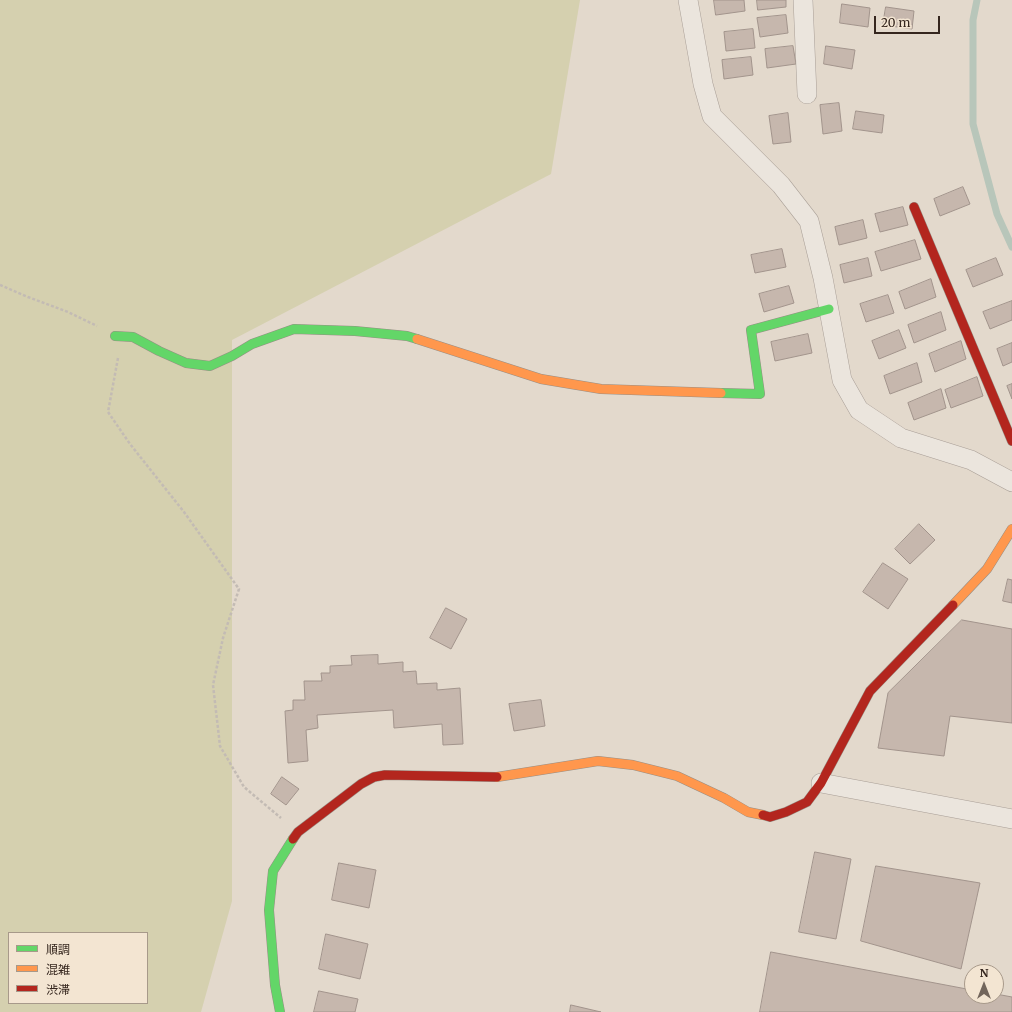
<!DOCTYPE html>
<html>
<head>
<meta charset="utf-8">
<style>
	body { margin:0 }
	#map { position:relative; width:1012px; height:1012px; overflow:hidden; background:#e3d9cc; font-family:Merriweather,"Noto Sans JP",serif }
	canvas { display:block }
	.legend { position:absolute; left:8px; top:932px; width:140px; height:72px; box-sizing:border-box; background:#f3e5d2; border:1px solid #a7998a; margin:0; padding:5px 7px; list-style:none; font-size:12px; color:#35261e }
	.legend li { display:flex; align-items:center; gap:8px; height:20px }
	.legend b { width:20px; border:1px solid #a7998a }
	.north { position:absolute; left:964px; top:964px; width:40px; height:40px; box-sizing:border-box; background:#f3e5d2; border:1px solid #a7998a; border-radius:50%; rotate:0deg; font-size:11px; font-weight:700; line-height:16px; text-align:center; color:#35261e }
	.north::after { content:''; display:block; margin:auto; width:14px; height:18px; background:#72655b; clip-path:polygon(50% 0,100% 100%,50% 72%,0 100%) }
	.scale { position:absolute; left:874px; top:16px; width:66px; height:18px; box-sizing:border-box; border:2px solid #35261e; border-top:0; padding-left:5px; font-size:12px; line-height:14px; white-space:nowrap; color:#35261e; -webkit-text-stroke:3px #f3e5d2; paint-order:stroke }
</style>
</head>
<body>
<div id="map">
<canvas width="1012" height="1012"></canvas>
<ul class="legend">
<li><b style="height:5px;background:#63d668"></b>順調</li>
<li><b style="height:5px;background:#ff974d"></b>混雑</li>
<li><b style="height:5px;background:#b3261e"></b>渋滞</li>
</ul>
<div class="north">N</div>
<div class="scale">20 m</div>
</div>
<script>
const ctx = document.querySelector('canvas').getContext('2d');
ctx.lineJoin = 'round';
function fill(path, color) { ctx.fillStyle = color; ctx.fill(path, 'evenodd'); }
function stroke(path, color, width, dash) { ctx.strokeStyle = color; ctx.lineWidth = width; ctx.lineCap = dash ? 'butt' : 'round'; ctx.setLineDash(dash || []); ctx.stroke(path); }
fill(new Path2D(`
	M 0,0 L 580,0 L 551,174 L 232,340 L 232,901 L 201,1012 L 0,1012 ZM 9,933 L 147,933 L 147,1003 L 9,1003 Z`), '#d5d0af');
stroke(new Path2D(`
	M 977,0 L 973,20 L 973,124 L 997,214 L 1012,247`), '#b8c6ba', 7);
const building = new Path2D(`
	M 714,0 L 744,0 L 745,11 L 716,15 Z
	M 757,0 L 786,0 L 786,7 L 758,10 Z
	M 842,4 L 870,8 L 868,27 L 840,23 Z
	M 886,7 L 914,11 L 912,29 L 883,25 Z
	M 786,15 L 788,33 L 760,37 L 757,18 Z
	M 753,29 L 755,48 L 726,51 L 724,32 Z
	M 793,46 L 796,64 L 767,68 L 765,49 Z
	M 826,46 L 855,50 L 852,69 L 824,64 Z
	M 751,57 L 753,75 L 724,79 L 722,60 Z
	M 839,103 L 842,131 L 823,134 L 820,105 Z
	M 856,111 L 884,115 L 882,133 L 853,129 Z
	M 788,113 L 791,142 L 773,144 L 769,116 Z
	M 963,187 L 970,204 L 940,216 L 934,199 Z
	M 903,207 L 908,225 L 880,232 L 875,214 Z
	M 863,220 L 867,238 L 839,245 L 835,227 Z
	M 915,240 L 921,259 L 881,271 L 875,252 Z
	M 782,249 L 786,267 L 755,273 L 751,255 Z
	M 868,258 L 872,276 L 844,283 L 840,265 Z
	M 996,258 L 1003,275 L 973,287 L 966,270 Z
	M 931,279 L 936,297 L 905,309 L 899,292 Z
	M 789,286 L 794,303 L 764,312 L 759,294 Z
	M 888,295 L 894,313 L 866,322 L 860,304 Z
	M 1012,301 L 1012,320 L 990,329 L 983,312 Z
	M 941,312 L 946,330 L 914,343 L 908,325 Z
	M 899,330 L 906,348 L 879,359 L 872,341 Z
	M 808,334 L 812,353 L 775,361 L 771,342 Z
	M 961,341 L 966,359 L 935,372 L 929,354 Z
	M 1012,343 L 1012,362 L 1003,366 L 997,349 Z
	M 917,363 L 922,382 L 890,394 L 884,376 Z
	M 977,377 L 983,396 L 951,408 L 945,390 Z
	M 1012,384 L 1012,399 L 1007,386 Z
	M 941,389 L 946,408 L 914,420 L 908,403 Z
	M 919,524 L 935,540 L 910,564 L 895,549 Z
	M 883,563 L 908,579 L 888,609 L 863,592 Z
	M 1008,579 L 1012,580 L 1012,603 L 1003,601 Z
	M 446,608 L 467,619 L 451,649 L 430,638 Z
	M 962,620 L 1012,629 L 1012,723 L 950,716 L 944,756 L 878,748 L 888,693 Z
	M 378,655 L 378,664 L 403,662 L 403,672 L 416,671 L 417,684 L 437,683 L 437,690 L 460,688 L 463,744 L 443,745 L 442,724 L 394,728 L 393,710 L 317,715 L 318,728 L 306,730 L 308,761 L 288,763 L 285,711 L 293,710 L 293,700 L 305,700 L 304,681 L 322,681 L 321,673 L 330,673 L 330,666 L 352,665 L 351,656 Z
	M 541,700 L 545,726 L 514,731 L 509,704 Z
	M 282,777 L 299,789 L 286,805 L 271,794 Z
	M 815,852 L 851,859 L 836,939 L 799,932 Z
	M 339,863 L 376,870 L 369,908 L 332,900 Z
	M 876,866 L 980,883 L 961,969 L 861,941 Z
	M 326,934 L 368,944 L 360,979 L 319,969 Z
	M 771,952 L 972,990 L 972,996 L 996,996 L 996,994 L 1012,997 L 1012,1012 L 760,1012 Z
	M 319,991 L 358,999 L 355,1012 L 314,1012 Z
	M 571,1005 L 601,1012 L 570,1012 Z`);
fill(building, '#c6b7ad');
stroke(building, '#a2948c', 1);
const street = new Path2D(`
	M 688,0 L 703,84 L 712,116 L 781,185 L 809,221 L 823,278 L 842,380 L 859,410 L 901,438 L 971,460 L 1012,482
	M 803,0 L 807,94
	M 821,783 L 1012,819`);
const fast = new Path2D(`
	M 115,336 L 133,337 L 159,351 L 186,363 L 210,366 L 232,356 L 252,344 L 294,329 L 355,331 L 407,336 L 417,339
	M 721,393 L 760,394 L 751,330 L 829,309
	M 280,1012 L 275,985 L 269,910 L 273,871 L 293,839`);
const slow = new Path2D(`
	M 417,339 L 541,379 L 601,389 L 721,393
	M 953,605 L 987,569 L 1012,529
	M 497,777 L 598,761 L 633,765 L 677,776 L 724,798 L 748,812 L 763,815`);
const jam = new Path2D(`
	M 914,207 L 1012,441
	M 763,815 L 770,817 L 786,812 L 807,802 L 821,783 L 870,691 L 953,605
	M 293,839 L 298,832 L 361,784 L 374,777 L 385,775 L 497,777`);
stroke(street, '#a89e96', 20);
stroke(fast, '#978e85', 10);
stroke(slow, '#978e85', 10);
stroke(jam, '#978e85', 10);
stroke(new Path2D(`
	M 0,285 L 28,297 L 68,312 L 97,326
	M 118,358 L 108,412 L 130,444 L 184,512 L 239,589 L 223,638 L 213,685 L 220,746 L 244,787 L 281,818`), '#c3bbb4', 2.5, [3, 2]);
stroke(street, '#ebe5dd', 19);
stroke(fast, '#63d668', 9);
stroke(slow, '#ff974d', 9);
stroke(jam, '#b3261e', 9);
</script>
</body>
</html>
